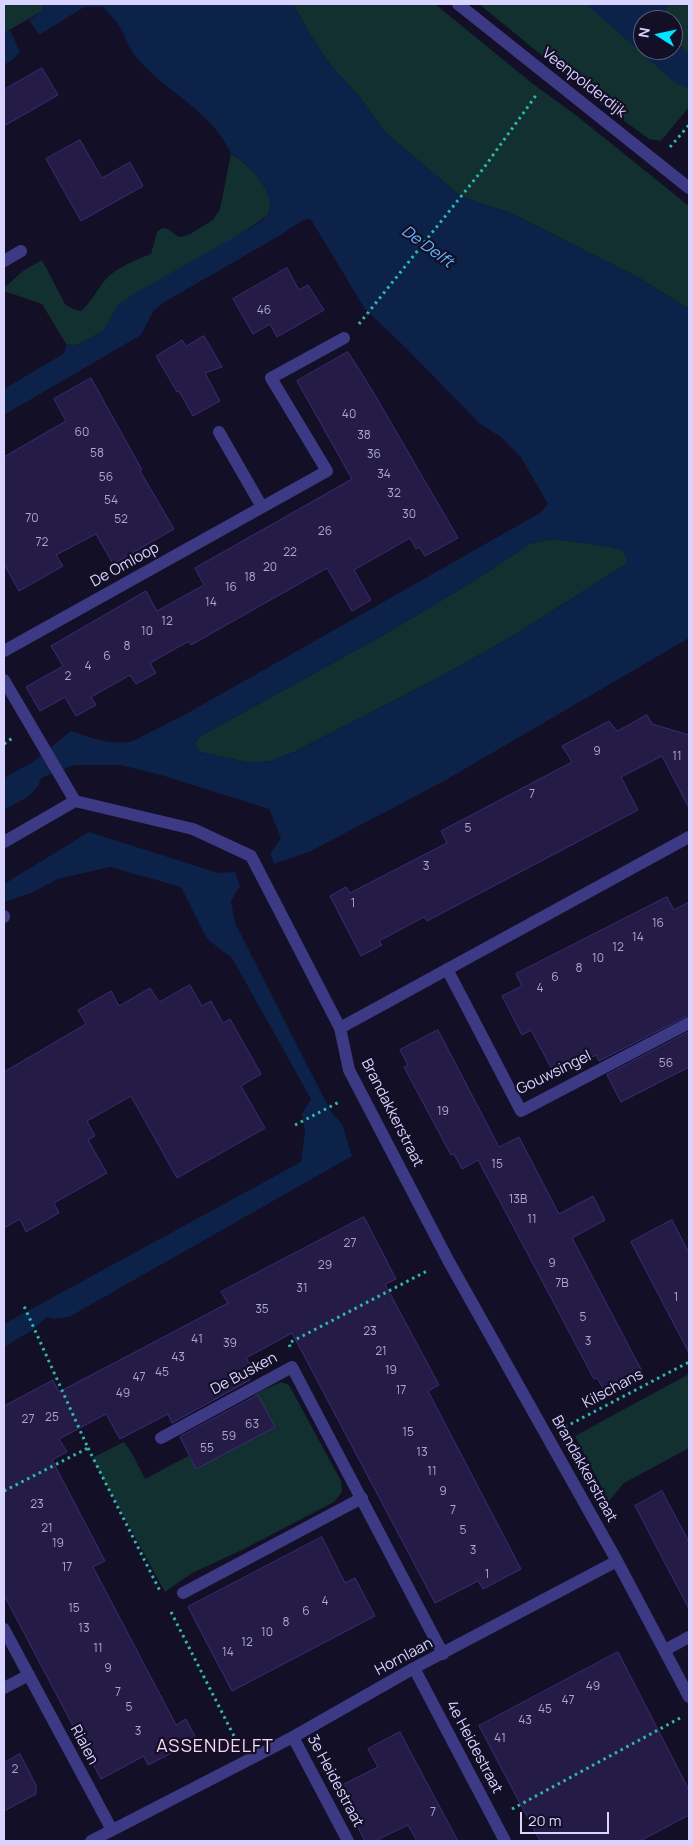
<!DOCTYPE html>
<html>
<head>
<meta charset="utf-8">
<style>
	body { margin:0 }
	#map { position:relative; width:693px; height:1845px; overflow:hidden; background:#130f26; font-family:Manrope,sans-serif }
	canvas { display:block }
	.frame { position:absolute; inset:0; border:5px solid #d9d4ff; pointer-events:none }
	.north { position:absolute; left:633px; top:10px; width:50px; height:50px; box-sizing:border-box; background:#130f26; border:1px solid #625e7d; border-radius:50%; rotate:280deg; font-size:14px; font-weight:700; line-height:20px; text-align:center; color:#d9d4ff }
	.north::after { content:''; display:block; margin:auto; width:18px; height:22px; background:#00e5ff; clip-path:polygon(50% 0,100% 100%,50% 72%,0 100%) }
	.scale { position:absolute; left:520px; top:1812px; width:89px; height:22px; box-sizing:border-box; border:2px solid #d9d4ff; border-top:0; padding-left:6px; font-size:15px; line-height:18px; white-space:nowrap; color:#d9d4ff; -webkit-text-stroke:4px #130f26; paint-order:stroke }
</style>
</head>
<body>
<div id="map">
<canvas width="693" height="1845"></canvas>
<div class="frame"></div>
<div class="north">N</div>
<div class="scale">20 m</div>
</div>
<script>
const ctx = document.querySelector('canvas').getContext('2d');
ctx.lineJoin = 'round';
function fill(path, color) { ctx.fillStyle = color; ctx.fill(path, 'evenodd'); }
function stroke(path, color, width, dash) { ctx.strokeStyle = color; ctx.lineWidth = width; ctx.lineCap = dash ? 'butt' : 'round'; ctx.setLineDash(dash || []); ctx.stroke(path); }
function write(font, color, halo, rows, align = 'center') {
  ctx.font = font + ' Manrope,sans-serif'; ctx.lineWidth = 4.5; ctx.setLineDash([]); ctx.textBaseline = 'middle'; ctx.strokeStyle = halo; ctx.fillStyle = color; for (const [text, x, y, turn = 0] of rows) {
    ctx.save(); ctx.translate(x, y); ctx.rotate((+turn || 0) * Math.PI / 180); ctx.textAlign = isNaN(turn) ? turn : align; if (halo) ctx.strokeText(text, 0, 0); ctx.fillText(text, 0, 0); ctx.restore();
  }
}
fill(new Path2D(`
	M 4,4 L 44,4 L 42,11 L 4,33 Z
	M 293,4 L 435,4 L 533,84 L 577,116 L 689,206 L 689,309 L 641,279 L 509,212 L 479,203 L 458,194 L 386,133 L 359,96 L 332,67 L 311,36 Z
	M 479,4 L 689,4 L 689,107 L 661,141 L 649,139 L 605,107 ZM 643,20 L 673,20 L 673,50 L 643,50 Z
	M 231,154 C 246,161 267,184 270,201 C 271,206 269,211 267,216 L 110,321 L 103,331 L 81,343 L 73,346 L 66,344 L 42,304 L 4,291 L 4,288 L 23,271 L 42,260 L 65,304 L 73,309 L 81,311 C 92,302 97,289 106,279 C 117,267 136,260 151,254 L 157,232 L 162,228 L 168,229 L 177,236 L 181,237 L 190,234 L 213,220 L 220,209 Z
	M 555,539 L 610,547 L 622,550 L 626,557 L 626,564 L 511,637 L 436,679 L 294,752 L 270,761 L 252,763 L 203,753 L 197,749 L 195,743 L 199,737 L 387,633 L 479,578 L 531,543 Z
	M 689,1374 L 689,1448 L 624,1483 L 609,1501 L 575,1436 Z
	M 281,1382 L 289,1385 L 341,1481 L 342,1492 L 334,1502 L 244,1549 L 192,1573 L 165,1592 L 92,1458 L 124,1442 L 133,1455 L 145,1479 L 188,1456 L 198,1467 L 257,1393 Z`), '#12302f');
fill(new Path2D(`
	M 44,4 L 293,4 L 311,36 L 332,67 L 359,96 L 386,133 L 458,194 L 479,203 L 509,212 L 641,279 L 689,309 L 689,638 L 444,781 L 311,851 L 274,864 L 270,854 L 281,838 L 269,809 L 161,775 L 120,765 L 74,765 L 41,778 C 37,795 18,802 4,810 L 4,778 L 33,762 L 71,731 C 91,738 112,746 133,741 L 186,714 L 540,513 L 548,504 L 520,456 L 501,437 L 479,423 L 406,348 L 365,309 L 310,218 L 300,222 L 279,236 L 166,301 L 154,310 L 141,335 L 4,415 L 4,389 L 63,354 L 66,348 L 66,344 L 73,346 L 81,343 L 103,331 L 118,305 L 132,295 L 252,227 C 256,224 265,220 267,216 C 280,196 248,161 231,154 C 214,112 165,92 137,58 C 128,48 125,35 118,24 C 114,18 108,12 103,7 L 84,7 L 39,35 L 29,20 L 42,11 ZM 555,539 L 610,547 L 622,550 L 626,557 L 626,564 L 511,637 L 436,679 L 294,752 L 270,761 L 252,763 L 203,753 L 197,749 L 195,743 L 199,737 L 387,633 L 479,578 L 531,543 Z
	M 586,4 L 669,4 L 659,20 L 643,20 L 643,50 L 673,50 L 673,40 L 689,53 L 689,89 L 674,82 Z
	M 10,30 L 20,52 L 12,60 L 4,65 L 4,33 Z
	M 89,832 L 218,873 L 235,872 L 240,886 L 231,901 L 235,923 L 331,1112 L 342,1124 L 352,1156 L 69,1317 L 53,1319 L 47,1317 L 31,1331 L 4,1347 L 4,1324 L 301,1162 L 305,1131 L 302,1114 L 311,1099 L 232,958 L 207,939 L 181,887 L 110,867 L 58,879 L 31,893 L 4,902 L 4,884 Z`), '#0c2248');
const building = new Path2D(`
	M 42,68 L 58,95 L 4,126 L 4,90 Z
	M 80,140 L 102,178 L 130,162 L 143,186 L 81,221 L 46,159 Z
	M 287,268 L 299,290 L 308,285 L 324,310 L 277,337 L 270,324 L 253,334 L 233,299 Z
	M 204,336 L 222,367 L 205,373 L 220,401 L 193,416 L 179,391 L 177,392 L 156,356 L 182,340 L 186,346 Z
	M 348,352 L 372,390 L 458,538 L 425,556 L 419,547 L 416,549 L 410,538 L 354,570 L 371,600 L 352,611 L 327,568 L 191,645 L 189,641 L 150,663 L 156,673 L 136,684 L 130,675 L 91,697 L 96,705 L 76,716 L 65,697 L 40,711 L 26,687 L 63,666 L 51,646 L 146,591 L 157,611 L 204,585 L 195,568 L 352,479 L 297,381 Z
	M 91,378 L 142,470 L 140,471 L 174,529 L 113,564 L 96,534 L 56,555 L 63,566 L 19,591 L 4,564 L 4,457 L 66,421 L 54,399 Z
	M 647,715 L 652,724 L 689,735 L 689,808 L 662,756 L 621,777 L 638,810 L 427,921 L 424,917 L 379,941 L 382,945 L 361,956 L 330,896 L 346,887 L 350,893 L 447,843 L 441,831 L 572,762 L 562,746 L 609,721 L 617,731 Z
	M 667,897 L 674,910 L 689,902 L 689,1015 L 599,1061 L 596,1055 L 556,1077 L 531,1030 L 522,1035 L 502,996 L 522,986 L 516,974 Z
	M 190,985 L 202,1006 L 211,1001 L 223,1023 L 230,1019 L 261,1074 L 241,1086 L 265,1128 L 177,1178 L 131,1096 L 87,1121 L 95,1136 L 88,1140 L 107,1173 L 54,1203 L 59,1213 L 26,1232 L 20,1219 L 4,1228 L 4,1072 L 86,1024 L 78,1010 L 111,991 L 119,1006 L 150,988 L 159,1002 Z
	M 438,1030 L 499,1147 L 519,1137 L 559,1214 L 593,1196 L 605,1220 L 572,1238 L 643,1373 L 606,1393 L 597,1378 L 594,1379 L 478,1160 L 462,1169 L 454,1154 L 451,1155 L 404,1067 L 408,1065 L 400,1050 Z
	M 689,1032 L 689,1067 L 621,1102 L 607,1075 Z
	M 364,1217 L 396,1279 L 385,1284 L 439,1385 L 428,1391 L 521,1569 L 483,1589 L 478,1581 L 435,1603 L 292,1333 L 246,1358 L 253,1369 L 246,1372 L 250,1380 L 172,1423 L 168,1414 L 120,1439 L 106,1414 L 59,1439 L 67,1452 L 52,1460 L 105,1561 L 93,1567 L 176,1725 L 186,1719 L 197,1740 L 148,1765 L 144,1756 L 101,1779 L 4,1595 L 4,1406 L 53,1380 L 59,1392 L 139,1350 L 228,1303 L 221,1292 Z
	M 672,1220 L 689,1253 L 689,1353 L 631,1242 Z
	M 258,1395 L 275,1427 L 196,1469 L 180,1437 Z
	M 662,1491 L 689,1542 L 689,1609 L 635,1506 Z
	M 322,1537 L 345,1583 L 355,1578 L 375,1616 L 232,1691 L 188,1607 Z
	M 618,1652 L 689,1790 L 689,1815 L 640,1841 L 540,1841 L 479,1726 Z
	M 400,1732 L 412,1755 L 458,1841 L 417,1841 L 408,1825 L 375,1841 L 365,1841 L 348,1809 L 336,1788 L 378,1767 L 368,1749 Z
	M 20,1754 L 36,1785 L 36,1794 L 4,1811 L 4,1763 Z`);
fill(building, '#241b47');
stroke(building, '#3b2d73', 1);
stroke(new Path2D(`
	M 670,147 L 689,125
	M 359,324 L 483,169 L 537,94
	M 4,744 L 14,737
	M 295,1125 L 341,1101
	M 290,1347 L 289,1343 L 429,1270
	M 565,1427 L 689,1362
	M 88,1448 L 161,1593
	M 4,1491 L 88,1448 L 24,1306
	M 171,1612 L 237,1742
	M 512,1809 L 682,1717`), '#2fb8b0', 3, [2.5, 4]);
stroke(new Path2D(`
	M 4,916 L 4,917`), '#3d3a85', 12);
stroke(new Path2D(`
	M 458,4 L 689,188
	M 4,261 L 21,251
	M 219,432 L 262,507
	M 4,651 L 327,471 L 271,378 L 344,338
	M 4,680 L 75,801
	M 4,842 L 75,801 L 193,829 L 251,856 L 340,1028 L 349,1070 L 448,1260 L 617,1561
	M 447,969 L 521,1111 L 689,1023
	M 340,1028 L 689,837
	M 161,1438 L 292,1367 L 443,1654
	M 183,1593 L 362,1498
	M 4,1629 L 112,1830
	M 665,1650 L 689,1637
	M 414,1668 L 505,1841
	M 4,1688 L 29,1675
	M 293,1737 L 348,1841
	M 91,1841 L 293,1737 L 414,1668 L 617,1561 L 689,1697`), '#3d3a85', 12);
write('12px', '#aca6d1', null, [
	["46",264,311],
	["40",349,415],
	["60",82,433],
	["38",364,436],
	["58",97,454],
	["36",374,455],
	["34",384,475],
	["56",106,478],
	["32",394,494],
	["54",111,501],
	["30",409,515],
	["70",32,519],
	["52",121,520],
	["26",325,532],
	["72",42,543],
	["22",290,553],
	["20",270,568],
	["18",250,578],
	["16",231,588],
	["14",211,603],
	["12",167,622],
	["10",147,632],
	["8",127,647],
	["6",107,657],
	["4",88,667],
	["2",68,677],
	["9",597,752],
	["11",677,757],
	["7",532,795],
	["5",468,829],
	["3",426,867],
	["1",353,904],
	["16",658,924],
	["14",638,938],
	["12",618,948],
	["10",598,959],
	["8",579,969],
	["6",555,978],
	["4",540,989],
	["56",666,1064],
	["19",443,1112],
	["15",497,1165],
	["13B",518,1200],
	["11",532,1220],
	["27",350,1244],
	["9",552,1264],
	["29",325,1266],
	["7B",562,1284],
	["31",302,1289],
	["1",676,1298],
	["35",262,1310],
	["5",583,1318],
	["23",370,1332],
	["41",197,1340],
	["3",588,1342],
	["39",230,1344],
	["21",381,1352],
	["43",178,1358],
	["19",391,1371],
	["45",162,1373],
	["47",139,1378],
	["17",401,1391],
	["49",123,1394],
	["25",52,1418],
	["27",28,1420],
	["63",252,1425],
	["15",408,1433],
	["59",229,1437],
	["55",207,1449],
	["13",422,1453],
	["11",432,1472],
	["9",443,1492],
	["23",37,1505],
	["7",453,1511],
	["21",47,1529],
	["5",463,1531],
	["19",58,1544],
	["3",473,1551],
	["17",67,1568],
	["1",487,1575],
	["4",325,1602],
	["15",74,1609],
	["6",306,1612],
	["8",286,1623],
	["13",84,1629],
	["10",267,1633],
	["12",247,1643],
	["11",98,1649],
	["14",228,1653],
	["9",108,1669],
	["49",593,1687],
	["7",118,1693],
	["47",568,1701],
	["5",129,1708],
	["45",545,1710],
	["43",525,1721],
	["3",138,1732],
	["41",500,1739],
	["2",15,1770],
	["7",433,1813]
]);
write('15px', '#d9d4ff', '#130f26', [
	["Veenpolderdijk",584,83,38],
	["De Omloop",125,565,-29],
	["Gouwsingel",554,1073,-26],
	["Brandakkerstraat",392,1113,63],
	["De Busken",244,1374,-28],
	["Kilschans",613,1389,-28],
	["Brandakkerstraat",584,1469,61],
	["Hornlaan",404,1657,-28],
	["Rialen",84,1745,62],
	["4e Heidestraat",474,1747,62],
	["3e Heidestraat",335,1781,62]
]);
write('italic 16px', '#62b6ff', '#130f26', [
	["De Delft",427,247,36]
]);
ctx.letterSpacing = '1px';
write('18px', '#ffd6f0', '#130f26', [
	["ASSENDELFT",215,1747]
]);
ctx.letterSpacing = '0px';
</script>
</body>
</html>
